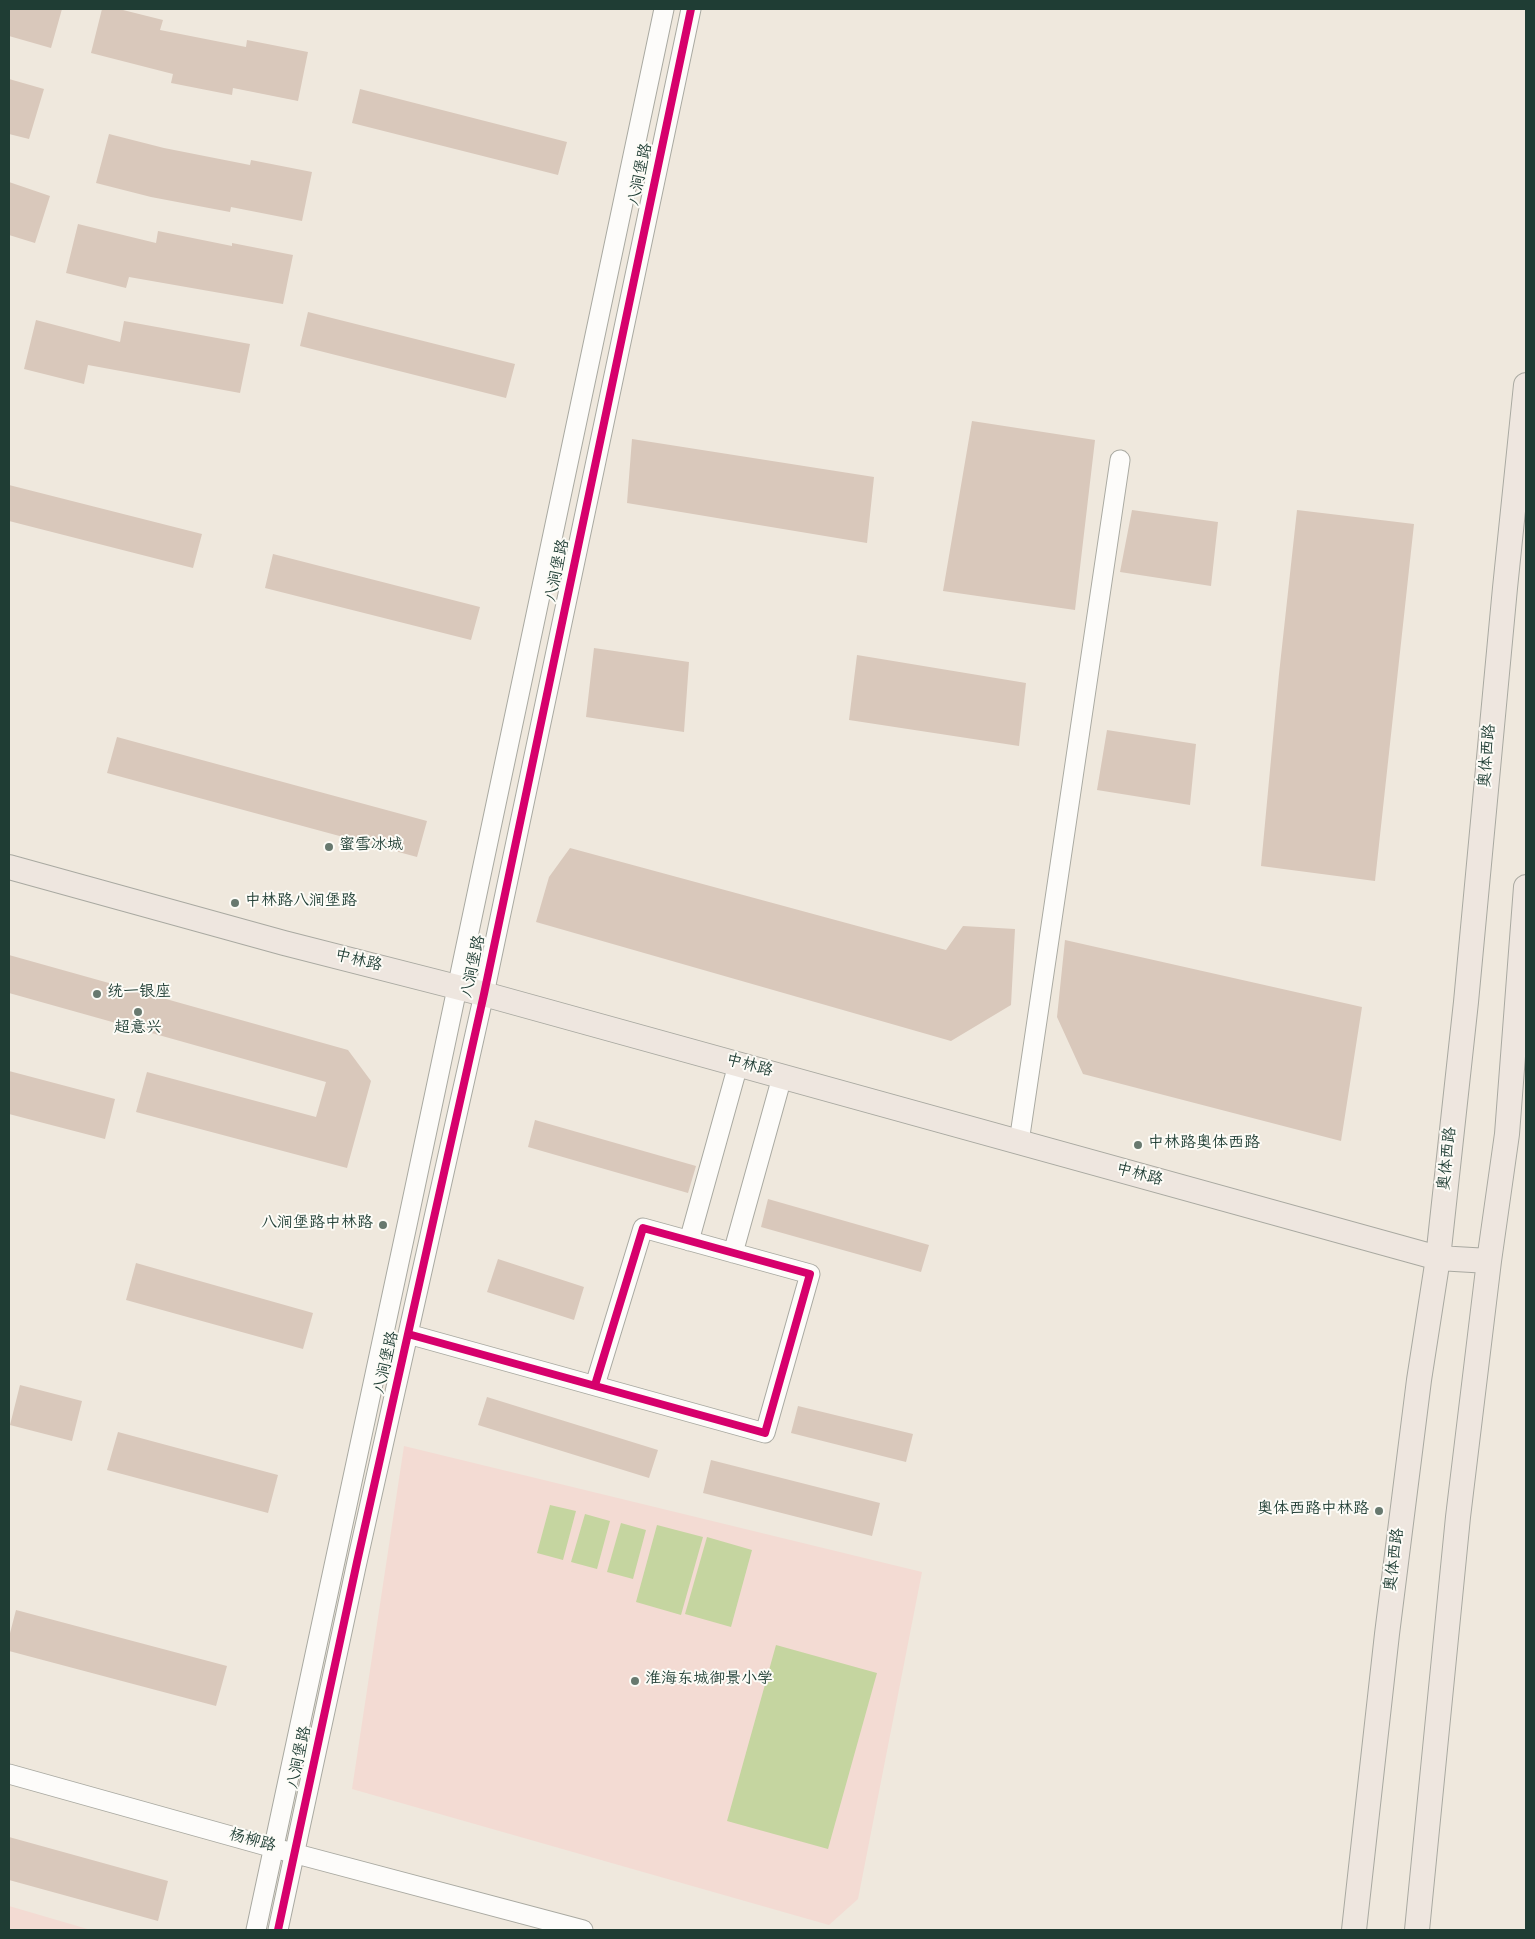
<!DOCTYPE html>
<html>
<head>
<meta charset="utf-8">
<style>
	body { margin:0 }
	#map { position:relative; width:1535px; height:1939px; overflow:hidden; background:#efe8dd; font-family:"Gochi Hand",sans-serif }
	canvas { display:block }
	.frame { position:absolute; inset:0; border:10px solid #1f3d34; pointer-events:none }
</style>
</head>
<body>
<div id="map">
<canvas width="1535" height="1939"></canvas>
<div class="frame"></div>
</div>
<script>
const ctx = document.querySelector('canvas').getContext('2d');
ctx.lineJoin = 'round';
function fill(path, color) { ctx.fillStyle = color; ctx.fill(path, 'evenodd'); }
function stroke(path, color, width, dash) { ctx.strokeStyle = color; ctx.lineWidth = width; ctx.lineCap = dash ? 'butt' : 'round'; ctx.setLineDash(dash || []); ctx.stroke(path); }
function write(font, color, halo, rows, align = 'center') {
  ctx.font = font + ' "Gochi Hand","LXGW WenKai TC",sans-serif'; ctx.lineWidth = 4; ctx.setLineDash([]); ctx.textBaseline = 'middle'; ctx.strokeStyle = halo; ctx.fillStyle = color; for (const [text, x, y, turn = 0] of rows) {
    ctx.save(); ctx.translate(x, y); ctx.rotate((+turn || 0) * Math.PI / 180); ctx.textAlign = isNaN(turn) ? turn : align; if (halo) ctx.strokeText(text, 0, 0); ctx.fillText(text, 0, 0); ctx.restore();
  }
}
fill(new Path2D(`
	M 404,1446 L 922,1572 L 858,1899 L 829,1925 L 352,1789 Z
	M 9,1906 L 91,1930 L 9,1930 Z`), '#f3dbd3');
fill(new Path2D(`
	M 550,1505 L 576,1511 L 563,1560 L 537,1553 Z
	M 585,1514 L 610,1521 L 597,1569 L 571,1562 Z
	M 621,1523 L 646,1530 L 633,1579 L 607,1572 Z
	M 657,1525 L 703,1537 L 681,1615 L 636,1602 Z
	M 707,1537 L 752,1550 L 731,1627 L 685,1614 Z
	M 776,1645 L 877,1673 L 828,1849 L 727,1821 Z`), '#c5d5a0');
fill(new Path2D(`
	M 9,9 L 62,9 L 51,48 L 9,36 Z
	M 102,9 L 119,9 L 163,20 L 160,30 L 246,47 L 247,40 L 308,52 L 298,101 L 233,88 L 232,95 L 171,83 L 173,74 L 91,53 Z
	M 9,79 L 44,89 L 29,139 L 9,134 Z
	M 360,89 L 567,142 L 558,175 L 352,123 Z
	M 109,134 L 164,148 L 250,165 L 251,160 L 312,172 L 302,221 L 231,207 L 230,212 L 151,197 L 96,183 Z
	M 9,182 L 50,196 L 35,243 L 9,235 Z
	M 78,224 L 156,243 L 158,231 L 232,246 L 232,243 L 293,255 L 283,304 L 129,277 L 126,288 L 66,273 Z
	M 308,312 L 515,364 L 506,398 L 300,346 Z
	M 36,320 L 120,342 L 124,321 L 250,344 L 240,393 L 88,365 L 84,384 L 24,369 Z
	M 972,421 L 1095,440 L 1075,610 L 943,591 Z
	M 632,439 L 874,477 L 867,543 L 627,503 Z
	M 9,485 L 202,534 L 193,568 L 9,521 Z
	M 1132,510 L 1218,522 L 1211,586 L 1120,572 Z
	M 1297,510 L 1414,524 L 1375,881 L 1261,866 L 1279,674 Z
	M 273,554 L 480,607 L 471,640 L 265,588 Z
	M 594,648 L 689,662 L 684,732 L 586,717 Z
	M 857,655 L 1026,683 L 1019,746 L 849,720 Z
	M 1107,730 L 1196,744 L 1190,805 L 1097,790 Z
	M 117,737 L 427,821 L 417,857 L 107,773 Z
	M 570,848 L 946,950 L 963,926 L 1015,929 L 1011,1005 L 951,1041 L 536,922 L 549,877 Z
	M 1065,940 L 1362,1007 L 1341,1141 L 1083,1074 L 1057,1017 Z
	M 9,955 L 348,1050 L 371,1081 L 347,1168 L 136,1112 L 147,1072 L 316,1117 L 326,1082 L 9,993 Z
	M 9,1071 L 115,1099 L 105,1139 L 9,1114 Z
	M 535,1120 L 696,1166 L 688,1193 L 528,1147 Z
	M 768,1199 L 929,1245 L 921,1272 L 761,1227 Z
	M 498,1259 L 584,1287 L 574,1320 L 487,1292 Z
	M 136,1263 L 313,1313 L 303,1349 L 126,1300 Z
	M 20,1385 L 82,1401 L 72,1441 L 10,1425 Z
	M 487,1397 L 658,1450 L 649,1478 L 478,1425 Z
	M 798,1406 L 913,1434 L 906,1462 L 791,1433 Z
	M 118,1432 L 278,1475 L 268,1513 L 107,1470 Z
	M 711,1460 L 880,1503 L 872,1536 L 703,1493 Z
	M 16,1610 L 227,1666 L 216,1706 L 9,1651 L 9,1637 Z
	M 9,1837 L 168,1881 L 158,1921 L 9,1880 Z`), '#d9c8bb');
const minor = new Path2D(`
	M 1019,1142 L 1120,460
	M 689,1241 L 738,1065
	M 733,1253 L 782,1077
	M 408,1334 L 765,1433 L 810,1274 L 643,1228 L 595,1385
	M 9,1774 L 274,1848 L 583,1930
	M 256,1930 L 407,1225 L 664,9
	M 278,1930 L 357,1562 L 484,994 L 691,9`);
const major = new Path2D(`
	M 9,867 L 284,943 L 484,994 L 1438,1258 L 1489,1261
	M 1354,1930 L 1387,1634 L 1419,1380 L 1438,1258 L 1466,1002 L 1505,588 L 1526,385
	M 1417,1930 L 1458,1517 L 1489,1261 L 1507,1134 L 1526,887`);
stroke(minor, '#a9a9a1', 21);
stroke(major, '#a9a9a1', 26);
stroke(minor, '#fdfcfa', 19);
stroke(major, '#eee6df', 24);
stroke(new Path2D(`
	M 408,1334 L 765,1433 L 810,1274 L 643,1228 L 595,1385
	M 278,1930 L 357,1562 L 484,994 L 691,9`), '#d6006c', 8);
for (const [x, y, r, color] of [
	[329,847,5,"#68796f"],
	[235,903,5,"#68796f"],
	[97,994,5,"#68796f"],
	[138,1012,5,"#68796f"],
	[1138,1145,5,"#68796f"],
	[383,1225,5,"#68796f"],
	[1379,1511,5,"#68796f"],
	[635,1681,5,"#68796f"]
]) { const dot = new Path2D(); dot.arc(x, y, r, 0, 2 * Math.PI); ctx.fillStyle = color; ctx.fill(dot); stroke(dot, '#fdfcf7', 2); }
write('16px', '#1f3d34', '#fdfcf7', [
	["八涧堡路",642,175,-78],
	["八涧堡路",559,571,-78],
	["奥体西路",1489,756,-85],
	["中林路",358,962,14],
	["八涧堡路",475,967,-78],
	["中林路",749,1067,15],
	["奥体西路",1449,1159,-84],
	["中林路",1139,1176,15],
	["八涧堡路",388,1363,-77],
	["奥体西路",1396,1560,-83],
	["八涧堡路",301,1758,-78],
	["杨柳路",252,1842,15]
]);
write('16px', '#1f3d34', '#fdfcf7', [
	["蜜雪冰城",339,847],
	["中林路八涧堡路",245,903],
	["统一银座",107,994],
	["超意兴",138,1030,"center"],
	["中林路奥体西路",1148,1145],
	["八涧堡路中林路",373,1225,"right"],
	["奥体西路中林路",1369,1511,"right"],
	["淮海东城御景小学",645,1681]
], 'left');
</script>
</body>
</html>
